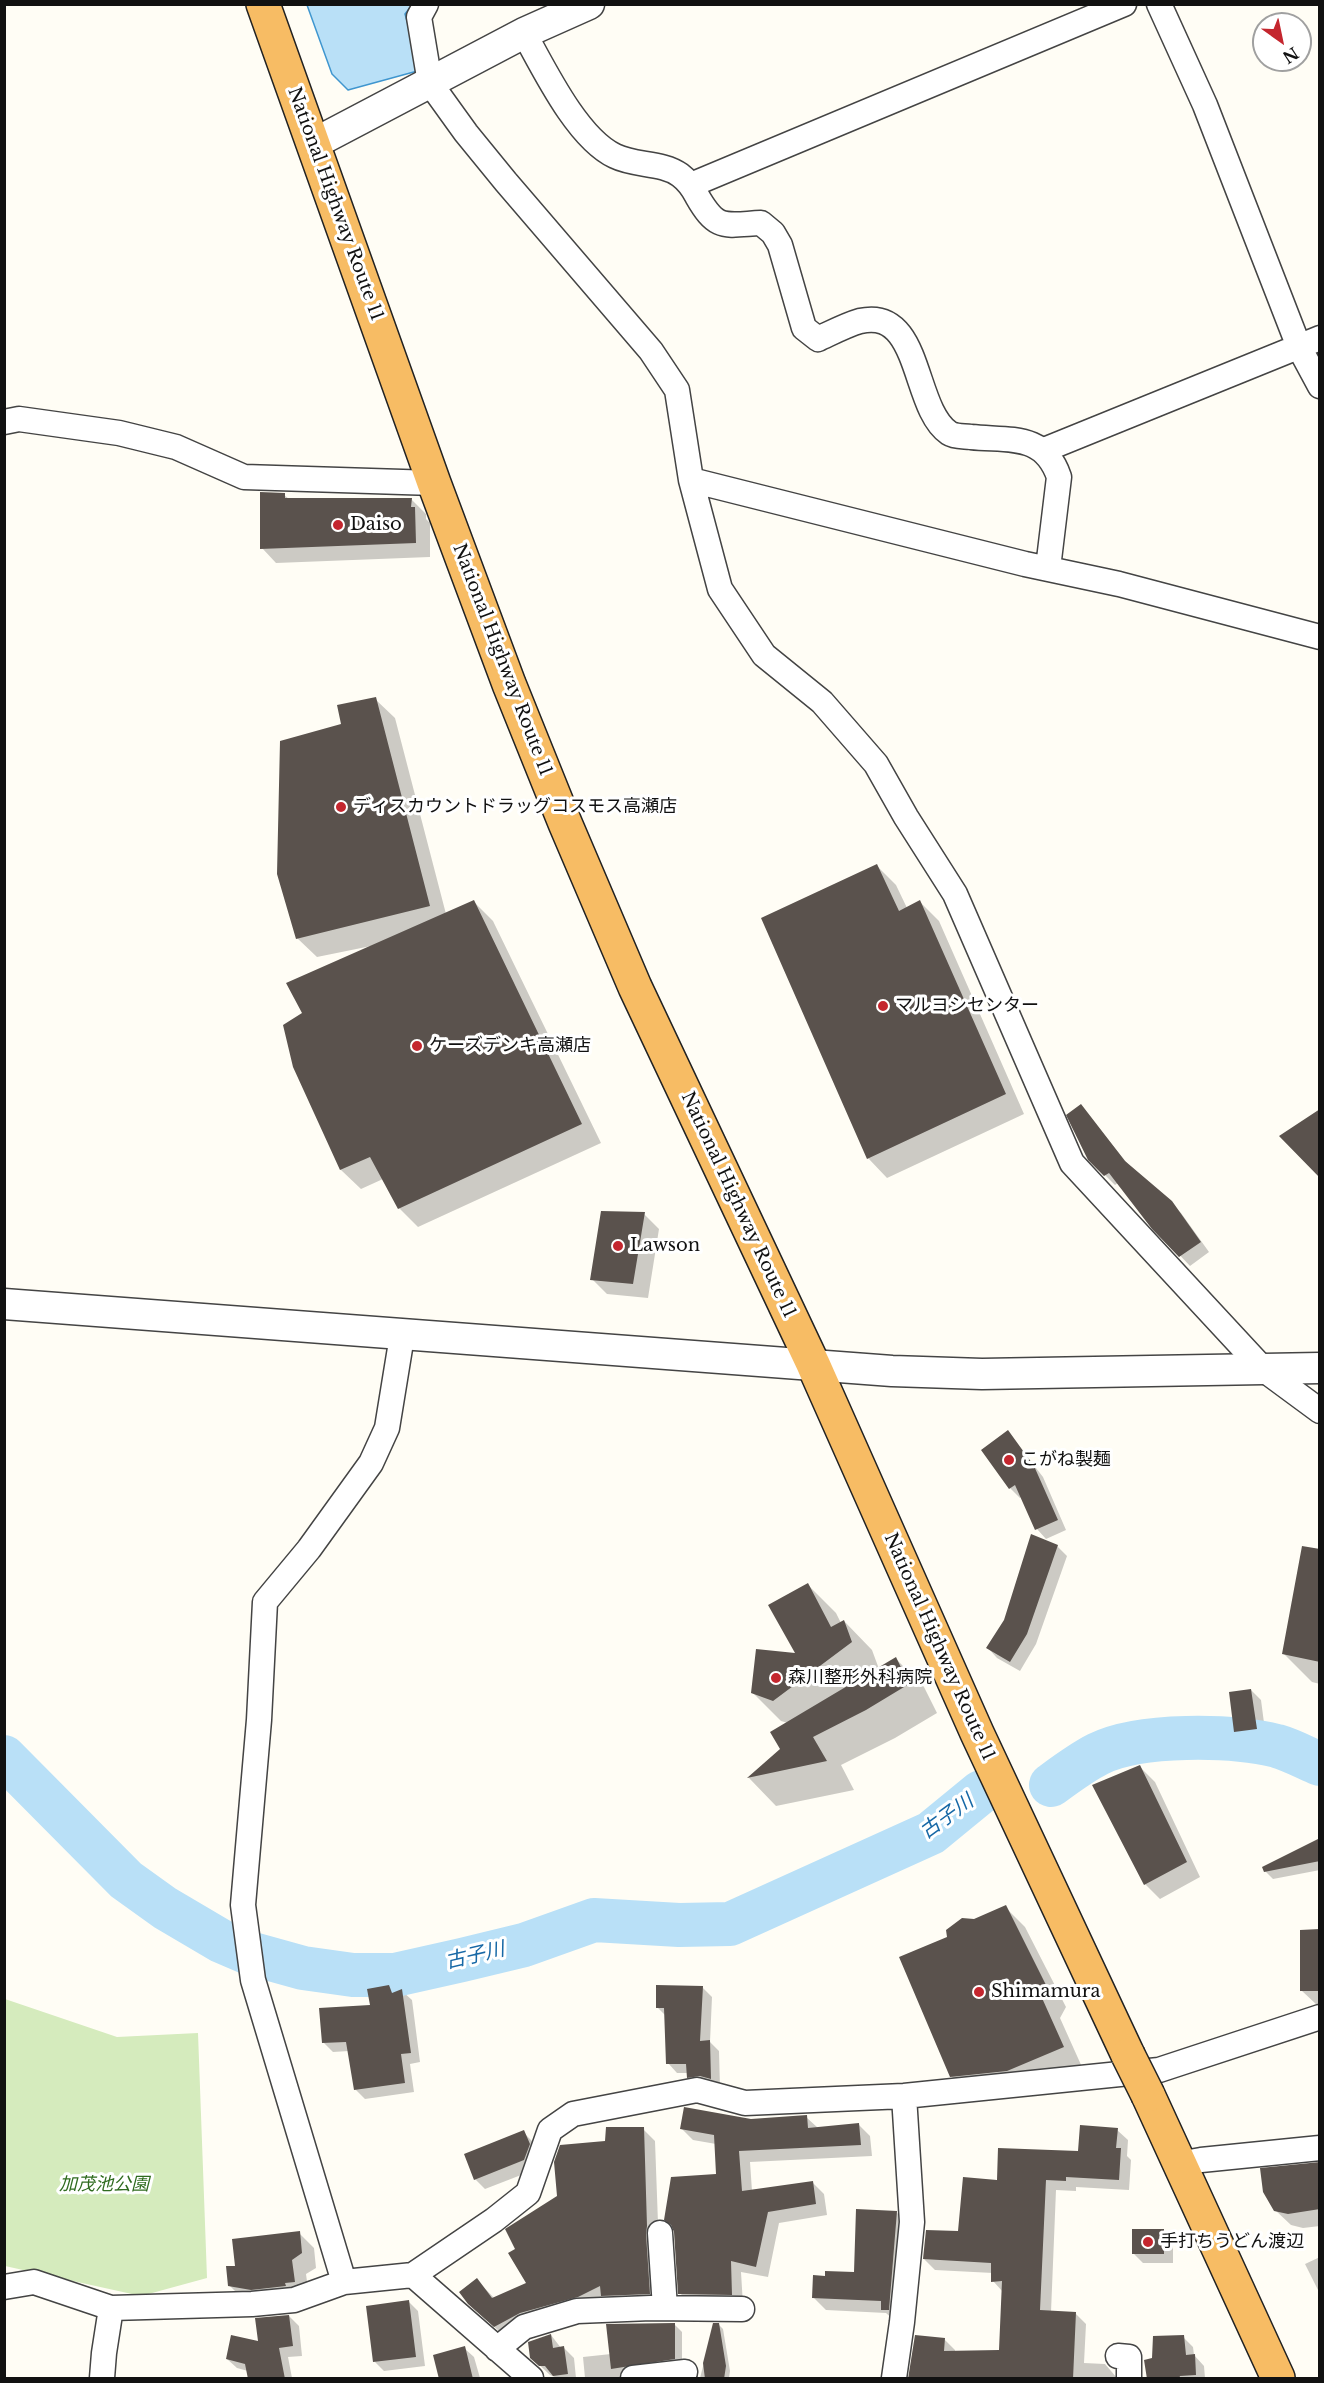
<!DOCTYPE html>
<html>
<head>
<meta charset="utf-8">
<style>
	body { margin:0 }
	#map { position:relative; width:1324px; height:2383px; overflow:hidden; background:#fffdf5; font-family:"Libre Baskerville",serif }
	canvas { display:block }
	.frame { position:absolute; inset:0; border:6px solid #111; pointer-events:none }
	.north { position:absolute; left:1252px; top:12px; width:60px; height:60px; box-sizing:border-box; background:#fff; border:2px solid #a0a0a0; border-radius:50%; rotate:147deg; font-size:16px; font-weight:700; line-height:24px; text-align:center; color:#111 }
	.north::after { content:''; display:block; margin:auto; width:21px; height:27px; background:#c4262e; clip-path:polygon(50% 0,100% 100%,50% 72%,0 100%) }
</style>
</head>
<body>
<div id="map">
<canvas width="1324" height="2383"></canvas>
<div class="frame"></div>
<div class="north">N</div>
</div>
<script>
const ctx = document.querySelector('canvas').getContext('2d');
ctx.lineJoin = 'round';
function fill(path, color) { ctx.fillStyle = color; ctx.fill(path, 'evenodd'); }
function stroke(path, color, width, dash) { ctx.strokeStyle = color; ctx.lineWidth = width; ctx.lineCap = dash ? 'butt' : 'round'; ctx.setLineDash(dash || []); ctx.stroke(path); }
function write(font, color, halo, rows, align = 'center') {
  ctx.font = font + ' "Libre Baskerville","Noto Sans JP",serif'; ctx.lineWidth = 6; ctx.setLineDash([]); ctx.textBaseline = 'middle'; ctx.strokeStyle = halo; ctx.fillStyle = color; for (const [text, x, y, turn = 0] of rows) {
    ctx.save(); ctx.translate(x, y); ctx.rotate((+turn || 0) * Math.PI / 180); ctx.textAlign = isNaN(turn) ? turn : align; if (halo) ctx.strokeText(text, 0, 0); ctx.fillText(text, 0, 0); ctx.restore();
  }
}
fill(new Path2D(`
	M 5,1999 L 117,2037 L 198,2033 L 207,2278 L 141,2296 L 5,2266 Z`), '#d5ebbd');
const water = new Path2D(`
	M 307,5 L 412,5 L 405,14 L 421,70 L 348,90 L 332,74 Z`);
fill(water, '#b9e0f7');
stroke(water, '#3f96cf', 1.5);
fill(new Path2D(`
	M 284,495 L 289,499 L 411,499 L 426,514 L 426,519 L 430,523 L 430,557 L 276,563 L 262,548 Z
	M 375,699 L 395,718 L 446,914 L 473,901 L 493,921 L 601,1143 L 418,1227 L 399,1208 L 383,1179 L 361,1189 L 341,1170 L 295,1067 L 304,1013 L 376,945 L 317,957 L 297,938 L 343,725 Z
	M 877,866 L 896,885 L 907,908 L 920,902 L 939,921 L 1024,1114 L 887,1178 L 868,1158 Z
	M 1081,1106 L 1131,1168 L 1181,1213 L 1209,1252 L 1190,1266 L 1154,1228 L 1118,1183 L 1115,1185 L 1105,1175 Z
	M 644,1214 L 659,1229 L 648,1298 L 607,1294 L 592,1279 Z
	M 1008,1432 L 1043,1477 L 1066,1530 L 1046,1539 L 1037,1529 L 1022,1496 L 1020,1498 L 1010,1488 Z
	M 1057,1546 L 1067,1556 L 1036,1644 L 1020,1671 L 997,1658 L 988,1648 Z
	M 1320,1551 L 1320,1684 L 1312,1682 L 1284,1654 Z
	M 808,1585 L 836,1613 L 841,1623 L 844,1621 L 872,1650 L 879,1669 L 896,1659 L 924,1687 L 937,1713 L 895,1738 L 841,1765 L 854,1790 L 776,1806 L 749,1778 L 782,1749 L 788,1723 L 781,1721 L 752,1692 L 798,1655 Z
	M 1251,1690 L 1261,1700 L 1266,1738 L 1245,1741 L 1236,1731 Z
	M 1140,1767 L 1155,1782 L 1200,1877 L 1160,1899 L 1145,1884 Z
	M 1320,1839 L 1320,1870 L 1273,1879 L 1265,1871 Z
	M 1005,1907 L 1025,1927 L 1066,2007 L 1060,2018 L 1082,2067 L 971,2096 L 951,2076 L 949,1938 L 975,1920 Z
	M 1320,1931 L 1320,2005 L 1317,2005 L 1302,1991 Z
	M 388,1986 L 395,1993 L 402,1991 L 412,2000 L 420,2062 L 410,2064 L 414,2092 L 365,2099 L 355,2089 L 349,2051 L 333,2052 L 323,2042 L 372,2006 Z
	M 702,1987 L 712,1997 L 710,2042 L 719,2051 L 720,2088 L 698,2086 L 688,2077 L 688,2073 L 677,2073 L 668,2063 L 666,2016 L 657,2007 Z
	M 806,2117 L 818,2128 L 859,2125 L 870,2136 L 872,2156 L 750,2162 L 752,2191 L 812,2182 L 824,2194 L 827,2215 L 779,2223 L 768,2277 L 741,2272 L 743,2305 L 691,2305 L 680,2293 L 718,2176 L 716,2144 L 693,2140 L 681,2128 Z
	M 643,2129 L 655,2141 L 661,2305 L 507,2338 L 482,2316 L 477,2280 L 494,2298 L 528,2284 L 517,2249 L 558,2197 L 607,2142 Z
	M 1117,2130 L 1128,2140 L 1127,2156 L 1131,2160 L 1129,2190 L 1076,2187 L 1076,2191 L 1056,2190 L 1051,2312 L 1075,2313 L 1086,2324 L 1084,2363 L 1105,2364 L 1117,2378 L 909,2378 L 944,2339 L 955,2350 L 955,2352 L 1000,2352 L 1003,2292 L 993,2281 L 993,2273 L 935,2270 L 924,2259 L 959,2233 L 998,2182 L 1079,2152 Z
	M 523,2132 L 533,2142 L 539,2154 L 534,2170 L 485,2189 L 475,2179 Z
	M 1320,2164 L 1320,2226 L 1303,2228 L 1291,2225 L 1275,2210 Z
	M 896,2212 L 910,2225 L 896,2322 L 886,2313 L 826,2310 L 813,2297 L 827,2277 L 855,2273 Z
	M 1163,2231 L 1173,2240 L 1173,2263 L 1143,2263 L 1134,2254 Z
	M 299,2233 L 314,2248 L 316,2268 L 306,2274 L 309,2296 L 244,2300 L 229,2285 L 237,2267 Z
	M 1320,2257 L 1320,2294 L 1305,2264 Z
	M 408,2301 L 418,2311 L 425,2366 L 384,2371 L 375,2362 Z
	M 289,2316 L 299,2326 L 302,2356 L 288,2357 L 292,2378 L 250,2378 L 248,2371 L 237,2368 L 227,2359 L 260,2343 Z
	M 674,2324 L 682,2332 L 682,2366 L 628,2378 L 585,2378 L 583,2357 L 611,2354 Z
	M 714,2324 L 719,2325 L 723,2329 L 730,2371 L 729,2378 L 700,2378 Z
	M 551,2335 L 561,2348 L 564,2348 L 574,2358 L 576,2378 L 557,2378 L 550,2375 L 532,2358 Z
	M 1183,2337 L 1193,2347 L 1194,2355 L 1204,2366 L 1205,2378 L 1148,2378 L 1153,2360 Z
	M 464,2348 L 474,2357 L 480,2378 L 441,2378 Z`), '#0003');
stroke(new Path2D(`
	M 4,1757 L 126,1880 L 165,1908 L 221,1941 L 249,1953 L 303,1968 L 353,1975 L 395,1975 L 462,1960 L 524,1945 L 594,1920 L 679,1925 L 730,1924 L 931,1833 L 981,1792
	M 1051,1785 C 1066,1774 1082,1762 1098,1754 C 1140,1733 1232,1735 1277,1746 C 1291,1750 1306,1758 1320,1764`), '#b9e0f7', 44);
fill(new Path2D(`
	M 260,492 L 285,493 L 285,498 L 412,498 L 411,507 L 415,507 L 416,543 L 260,549 Z
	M 376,697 L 430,906 L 296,939 L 277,874 L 280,741 L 341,724 L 337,705 Z
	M 877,864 L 899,911 L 920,900 L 1006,1094 L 867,1159 L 761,918 Z
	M 474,900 L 582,1124 L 398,1209 L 370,1157 L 340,1170 L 293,1067 L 283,1025 L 302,1013 L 286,983 Z
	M 1081,1104 L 1125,1161 L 1172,1201 L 1201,1242 L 1179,1257 L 1152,1229 L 1109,1173 L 1104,1176 L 1088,1160 L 1066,1115 Z
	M 1320,1109 L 1320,1178 L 1279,1136 Z
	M 601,1211 L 645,1212 L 633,1284 L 590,1280 Z
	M 1008,1430 L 1034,1466 L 1058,1520 L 1035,1530 L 1015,1485 L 1009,1489 L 981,1450 Z
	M 1031,1534 L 1058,1545 L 1027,1634 L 1010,1662 L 986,1648 L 1004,1620 Z
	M 1302,1546 L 1320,1549 L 1320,1662 L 1282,1654 Z
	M 808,1583 L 831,1627 L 844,1620 L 852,1642 L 773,1701 L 751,1693 L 756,1649 L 795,1653 L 768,1605 Z
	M 896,1657 L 909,1684 L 866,1710 L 813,1737 L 827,1761 L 747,1778 L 780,1749 L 770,1732 Z
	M 1251,1689 L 1257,1729 L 1234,1732 L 1229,1692 Z
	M 1140,1765 L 1187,1862 L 1144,1885 L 1092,1785 Z
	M 1320,1838 L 1320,1861 L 1264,1872 L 1262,1867 Z
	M 1006,1905 L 1047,1987 L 1042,1998 L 1064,2047 L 1007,2071 L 950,2077 L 899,1957 L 947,1937 L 946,1930 L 962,1918 L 974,1919 Z
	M 1320,1929 L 1320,1991 L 1300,1991 L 1300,1930 Z
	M 389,1985 L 392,1993 L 402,1989 L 411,2053 L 401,2054 L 405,2083 L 354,2090 L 346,2042 L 322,2043 L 319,2008 L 370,2005 L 367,1989 Z
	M 656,1985 L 703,1986 L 700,2041 L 710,2040 L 711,2079 L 700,2076 L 687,2078 L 686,2064 L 666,2064 L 664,2008 L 656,2008 Z
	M 684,2107 L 751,2119 L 807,2115 L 808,2128 L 859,2123 L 861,2145 L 739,2151 L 742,2191 L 813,2181 L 816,2204 L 768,2212 L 756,2267 L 731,2261 L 732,2295 L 678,2294 L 674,2232 L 671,2225 L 664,2220 L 671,2177 L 716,2174 L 714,2135 L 680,2129 Z
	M 1080,2125 L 1118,2128 L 1116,2148 L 1121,2148 L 1119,2180 L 1066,2177 L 1066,2181 L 1046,2180 L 1040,2310 L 1076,2312 L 1073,2379 L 908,2379 L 915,2335 L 945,2338 L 944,2351 L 999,2350 L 1002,2281 L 991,2282 L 991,2263 L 923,2259 L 926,2230 L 958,2231 L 963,2177 L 997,2180 L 998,2148 L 1078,2151 Z
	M 606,2127 L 644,2127 L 647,2226 L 646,2234 L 650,2294 L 601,2296 L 600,2286 L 578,2297 L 520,2313 L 494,2327 L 468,2304 L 459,2292 L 477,2278 L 492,2298 L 526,2283 L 508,2253 L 515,2249 L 505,2229 L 557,2196 L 554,2162 L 560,2145 L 605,2141 Z
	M 524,2130 L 530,2144 L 524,2160 L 474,2180 L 464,2154 Z
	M 1320,2162 L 1320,2209 L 1288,2214 L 1274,2211 L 1263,2192 L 1260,2168 Z
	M 856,2209 L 897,2211 L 889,2310 L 881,2310 L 881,2301 L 812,2298 L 813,2275 L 825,2276 L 825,2271 L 854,2272 Z
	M 1132,2229 L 1164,2229 L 1164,2254 L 1132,2254 Z
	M 300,2231 L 302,2253 L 292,2260 L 295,2282 L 285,2283 L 286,2286 L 251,2290 L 228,2286 L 226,2266 L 235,2266 L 232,2239 Z
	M 409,2300 L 416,2357 L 373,2362 L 366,2306 Z
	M 289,2315 L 293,2346 L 279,2348 L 285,2379 L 248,2379 L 245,2364 L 226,2359 L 231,2335 L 258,2341 L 255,2318 Z
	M 675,2323 L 675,2359 L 611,2369 L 606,2324 Z
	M 713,2323 L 719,2323 L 726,2366 L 724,2379 L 705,2379 L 703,2363 Z
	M 551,2334 L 553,2348 L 564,2346 L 568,2374 L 553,2376 L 545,2366 L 539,2366 L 530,2358 L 528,2342 Z
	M 1184,2335 L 1186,2355 L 1195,2354 L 1196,2375 L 1180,2376 L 1179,2379 L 1147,2379 L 1144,2360 L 1152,2358 L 1153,2336 Z
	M 465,2346 L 473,2379 L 439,2379 L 433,2355 Z`), '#5a524d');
const minor = new Path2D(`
	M 426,4 L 419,17 L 430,83 L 466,133 L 506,182 L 651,351 L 677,390 L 691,480 L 720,589 L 764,655 L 822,702 L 876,764 L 906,817 L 955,894 L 1072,1163 L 1263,1369 L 1320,1411
	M 1159,4 L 1205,105 L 1299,347 L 1320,386
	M 524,33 C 544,69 577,138 615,156 C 635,166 662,162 680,175 C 688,181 693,188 697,196 C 717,231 724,225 761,223 L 773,233 L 780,245 L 804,328 L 818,339 C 831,333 846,325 860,321 C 922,307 912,408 949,433 C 955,437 964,436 971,437 C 1010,441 1044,433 1059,477 L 1048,568
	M 691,185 L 1124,4
	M 4,422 L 19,419 L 119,433 L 176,447 L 244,477 L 434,483
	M 1044,450 L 1320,338
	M 691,480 L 1025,564 L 1119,584 L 1320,637
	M 1178,2164 L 1201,2160 L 1320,2148
	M 660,2233 L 665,2308
	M 413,2275 L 531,2378
	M 344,2282 L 253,1980 L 243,1905 L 259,1720 L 265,1602 L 309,1549 L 371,1463 L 387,1428 L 402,1336
	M 4,2287 L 34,2282 L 111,2308 L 252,2304 L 294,2300 L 344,2282 L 413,2275 L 494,2220 L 528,2193 L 550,2130 L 573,2114 L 697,2090 L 745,2103 L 904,2096 L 1159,2070 L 1320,2017
	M 497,2349 L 524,2327 L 577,2311 L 651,2308 L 742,2309
	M 1118,2356 L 1129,2357 L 1129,2378
	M 102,2378 L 104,2353 L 111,2308
	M 633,2378 L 685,2372
	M 894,2378 L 902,2322 L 912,2222 L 904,2096`);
const tertiary = new Path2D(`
	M 313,144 L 524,33 L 589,4
	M 4,1304 L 892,1371 L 982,1374 L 1320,1368`);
const trunk = new Path2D(`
	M 263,4 L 434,483 L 509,684 L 565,823 L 635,987 L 813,1364 L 977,1733 L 1128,2055
	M 1148,2095 L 1278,2378`);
stroke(minor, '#444', 27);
stroke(tertiary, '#444', 33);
stroke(trunk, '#222', 36);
stroke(minor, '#fff', 24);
stroke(tertiary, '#fff', 30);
stroke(trunk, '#f7bc64', 33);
const trunkBridge = new Path2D(`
	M 1128,2055 L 1148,2095`);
stroke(trunkBridge, '#222', 36, []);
stroke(trunkBridge, '#f7bc64', 33);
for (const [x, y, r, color] of [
	[338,525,6,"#c4262e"],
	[341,807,6,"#c4262e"],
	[883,1006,6,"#c4262e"],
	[417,1046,6,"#c4262e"],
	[618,1246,6,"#c4262e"],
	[1009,1460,6,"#c4262e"],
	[776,1678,6,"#c4262e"],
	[979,1992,6,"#c4262e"],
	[1148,2242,6,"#c4262e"]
]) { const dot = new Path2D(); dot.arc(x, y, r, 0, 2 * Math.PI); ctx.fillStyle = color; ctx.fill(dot); stroke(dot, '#fff', 2); }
write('18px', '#111', '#fff', [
	["National Highway Route 11",335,204,70],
	["National Highway Route 11",502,660,69],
	["National Highway Route 11",738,1205,65],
	["National Highway Route 11",939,1647,66]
]);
write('18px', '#111', '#fff', [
	["Daiso",350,525],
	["ディスカウントドラッグコスモス高瀬店",353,807],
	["マルヨシセンター",895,1006],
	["ケーズデンキ高瀬店",429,1046],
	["Lawson",630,1246],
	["こがね製麺",1021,1460],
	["森川整形外科病院",788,1678],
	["Shimamura",991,1992],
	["手打ちうどん渡辺",1160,2242]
], 'left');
write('italic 18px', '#2f6b1f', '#fff', [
	["加茂池公園",104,2185]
]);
write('italic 20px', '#1768a6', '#fff', [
	["古子川",947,1817,-36],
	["古子川",475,1956,-13]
]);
</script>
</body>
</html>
